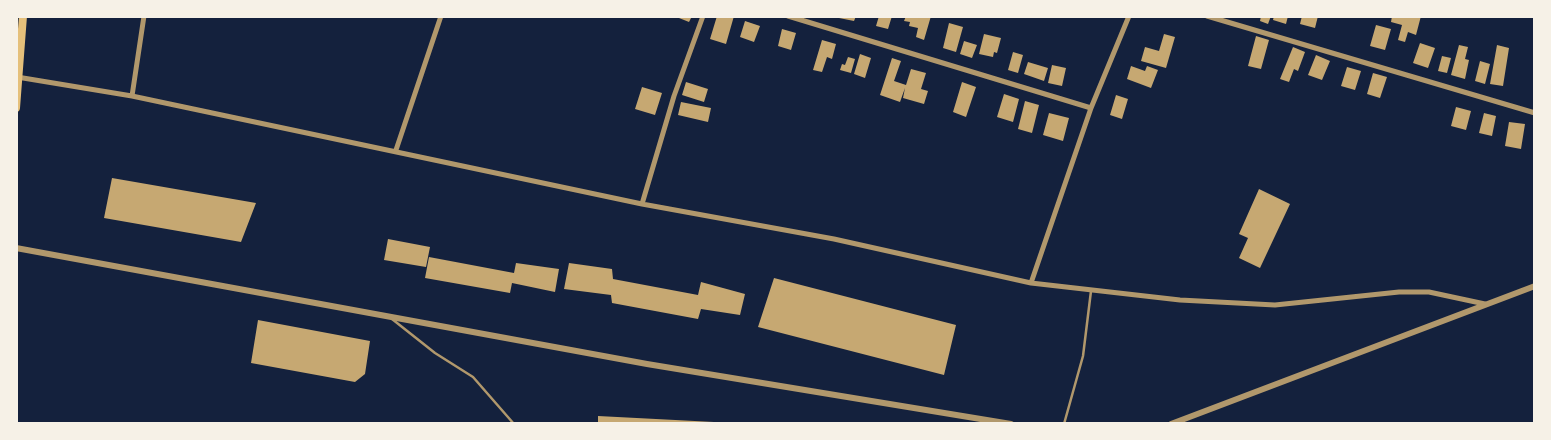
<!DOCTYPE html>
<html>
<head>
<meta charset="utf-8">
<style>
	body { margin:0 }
	#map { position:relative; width:1551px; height:440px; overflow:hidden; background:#14213d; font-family:Spectral,serif }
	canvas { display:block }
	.frame { position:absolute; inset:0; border:18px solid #f6f1e7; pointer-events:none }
</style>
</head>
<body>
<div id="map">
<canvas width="1551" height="440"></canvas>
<div class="frame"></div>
</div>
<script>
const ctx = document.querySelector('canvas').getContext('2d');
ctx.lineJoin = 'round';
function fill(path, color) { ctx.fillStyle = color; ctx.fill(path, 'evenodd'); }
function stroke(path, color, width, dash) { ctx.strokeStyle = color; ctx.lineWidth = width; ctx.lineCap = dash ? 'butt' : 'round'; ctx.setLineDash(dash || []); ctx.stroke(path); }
fill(new Path2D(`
	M 674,16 L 692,16 L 689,22 Z
	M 717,16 L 734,16 L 726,44 L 710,39 Z
	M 840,16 L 856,16 L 854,21 L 834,17 Z
	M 879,16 L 892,16 L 888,29 L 876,26 Z
	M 906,16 L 931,16 L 924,40 L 916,37 L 918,28 L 909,26 L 910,22 L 904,21 Z
	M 1261,16 L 1271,16 L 1268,24 L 1260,21 Z
	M 1274,16 L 1288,16 L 1286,24 L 1273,20 Z
	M 1302,16 L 1318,16 L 1315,28 L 1300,24 Z
	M 1392,16 L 1421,16 L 1416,35 L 1408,32 L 1405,42 L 1398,40 L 1402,25 L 1391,22 Z
	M 745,21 L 760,26 L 754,42 L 740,37 Z
	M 949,23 L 963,27 L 956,52 L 943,48 Z
	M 1376,25 L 1391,29 L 1385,50 L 1370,46 Z
	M 782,29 L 796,33 L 791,50 L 778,46 Z
	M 984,34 L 1001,38 L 997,53 L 994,52 L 993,57 L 979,54 Z
	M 1164,34 L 1175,37 L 1166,68 L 1141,61 L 1145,47 L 1159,51 Z
	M 1256,36 L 1269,40 L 1261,69 L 1248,66 Z
	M 822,40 L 836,44 L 832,59 L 827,57 L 822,72 L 813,70 Z
	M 964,41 L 977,45 L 972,58 L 960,54 Z
	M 1420,43 L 1435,48 L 1428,68 L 1413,63 Z
	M 1459,45 L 1468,47 L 1465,59 L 1469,60 L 1465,79 L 1451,75 Z
	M 1497,45 L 1509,48 L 1503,86 L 1490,84 Z
	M 1293,47 L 1305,52 L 1298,71 L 1294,69 L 1289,82 L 1280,79 Z
	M 1013,52 L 1023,55 L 1018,73 L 1008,70 Z
	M 860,54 L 871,58 L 865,78 L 854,74 Z
	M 1316,55 L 1330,61 L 1322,80 L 1308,75 Z
	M 1442,56 L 1451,58 L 1447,73 L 1438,71 Z
	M 848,57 L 855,59 L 851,73 L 840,70 L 842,64 L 845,65 Z
	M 892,58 L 901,61 L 894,81 L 906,85 L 911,69 L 926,73 L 921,89 L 928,91 L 924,104 L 903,98 L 905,88 L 900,102 L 880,95 Z
	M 1480,61 L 1490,64 L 1485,84 L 1475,81 Z
	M 1028,62 L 1048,68 L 1044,81 L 1024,74 Z
	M 1052,65 L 1066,68 L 1062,86 L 1048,83 Z
	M 1131,66 L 1145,71 L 1147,66 L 1158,70 L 1151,88 L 1127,79 Z
	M 1347,67 L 1361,71 L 1355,90 L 1341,86 Z
	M 1373,73 L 1387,77 L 1380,98 L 1367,94 Z
	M 686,82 L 708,89 L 704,102 L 682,95 Z
	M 962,82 L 976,87 L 966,117 L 953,112 Z
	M 642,87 L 662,93 L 655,115 L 635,109 Z
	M 1004,94 L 1019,99 L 1013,122 L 997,117 Z
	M 1116,95 L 1128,99 L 1122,119 L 1110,115 Z
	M 1025,101 L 1039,105 L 1032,133 L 1018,129 Z
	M 681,102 L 711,108 L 708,122 L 678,115 Z
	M 1456,107 L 1471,111 L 1466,130 L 1451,126 Z
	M 1049,113 L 1069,118 L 1063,141 L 1043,135 Z
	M 1484,113 L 1496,116 L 1492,136 L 1479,133 Z
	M 1509,122 L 1525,124 L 1521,149 L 1505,146 Z
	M 112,178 L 256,203 L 241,242 L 104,218 Z
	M 1259,189 L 1290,204 L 1260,268 L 1239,258 L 1248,238 L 1239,234 Z
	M 388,239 L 430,247 L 426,267 L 384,260 Z
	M 429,257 L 514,273 L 516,263 L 559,269 L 555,292 L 512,283 L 510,293 L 425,278 Z
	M 569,263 L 612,269 L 613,279 L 698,295 L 701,282 L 745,294 L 740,315 L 701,309 L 698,319 L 612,303 L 611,295 L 564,289 Z
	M 774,278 L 956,325 L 944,375 L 758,327 Z
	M 258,320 L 370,341 L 365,374 L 355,382 L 251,363 Z
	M 598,416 L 714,422 L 714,424 L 598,424 Z`), '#c6a872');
stroke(new Path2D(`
	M 392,319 L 435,353 L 473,377 L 514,424
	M 1064,424 L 1083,356 L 1091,291`), '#b1986c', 2.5);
stroke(new Path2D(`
	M 788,16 L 1091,108
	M 1207,16 L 1535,113
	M 17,77 L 132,96 L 642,204 L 834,239 L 1031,283 L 1180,300 L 1275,305 L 1399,292 L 1429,292 L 1485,304
	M 132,96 L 144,16
	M 396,150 L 441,16
	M 642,204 L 674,96 L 703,16
	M 1031,283 L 1091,108 L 1129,16`), '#b1986c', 5);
stroke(new Path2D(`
	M 16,248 L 647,364 L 1011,424
	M 1171,424 L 1535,286`), '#b1986c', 6);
stroke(new Path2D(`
	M 16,108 L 23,16`), '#e5c07b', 8);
</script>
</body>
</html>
